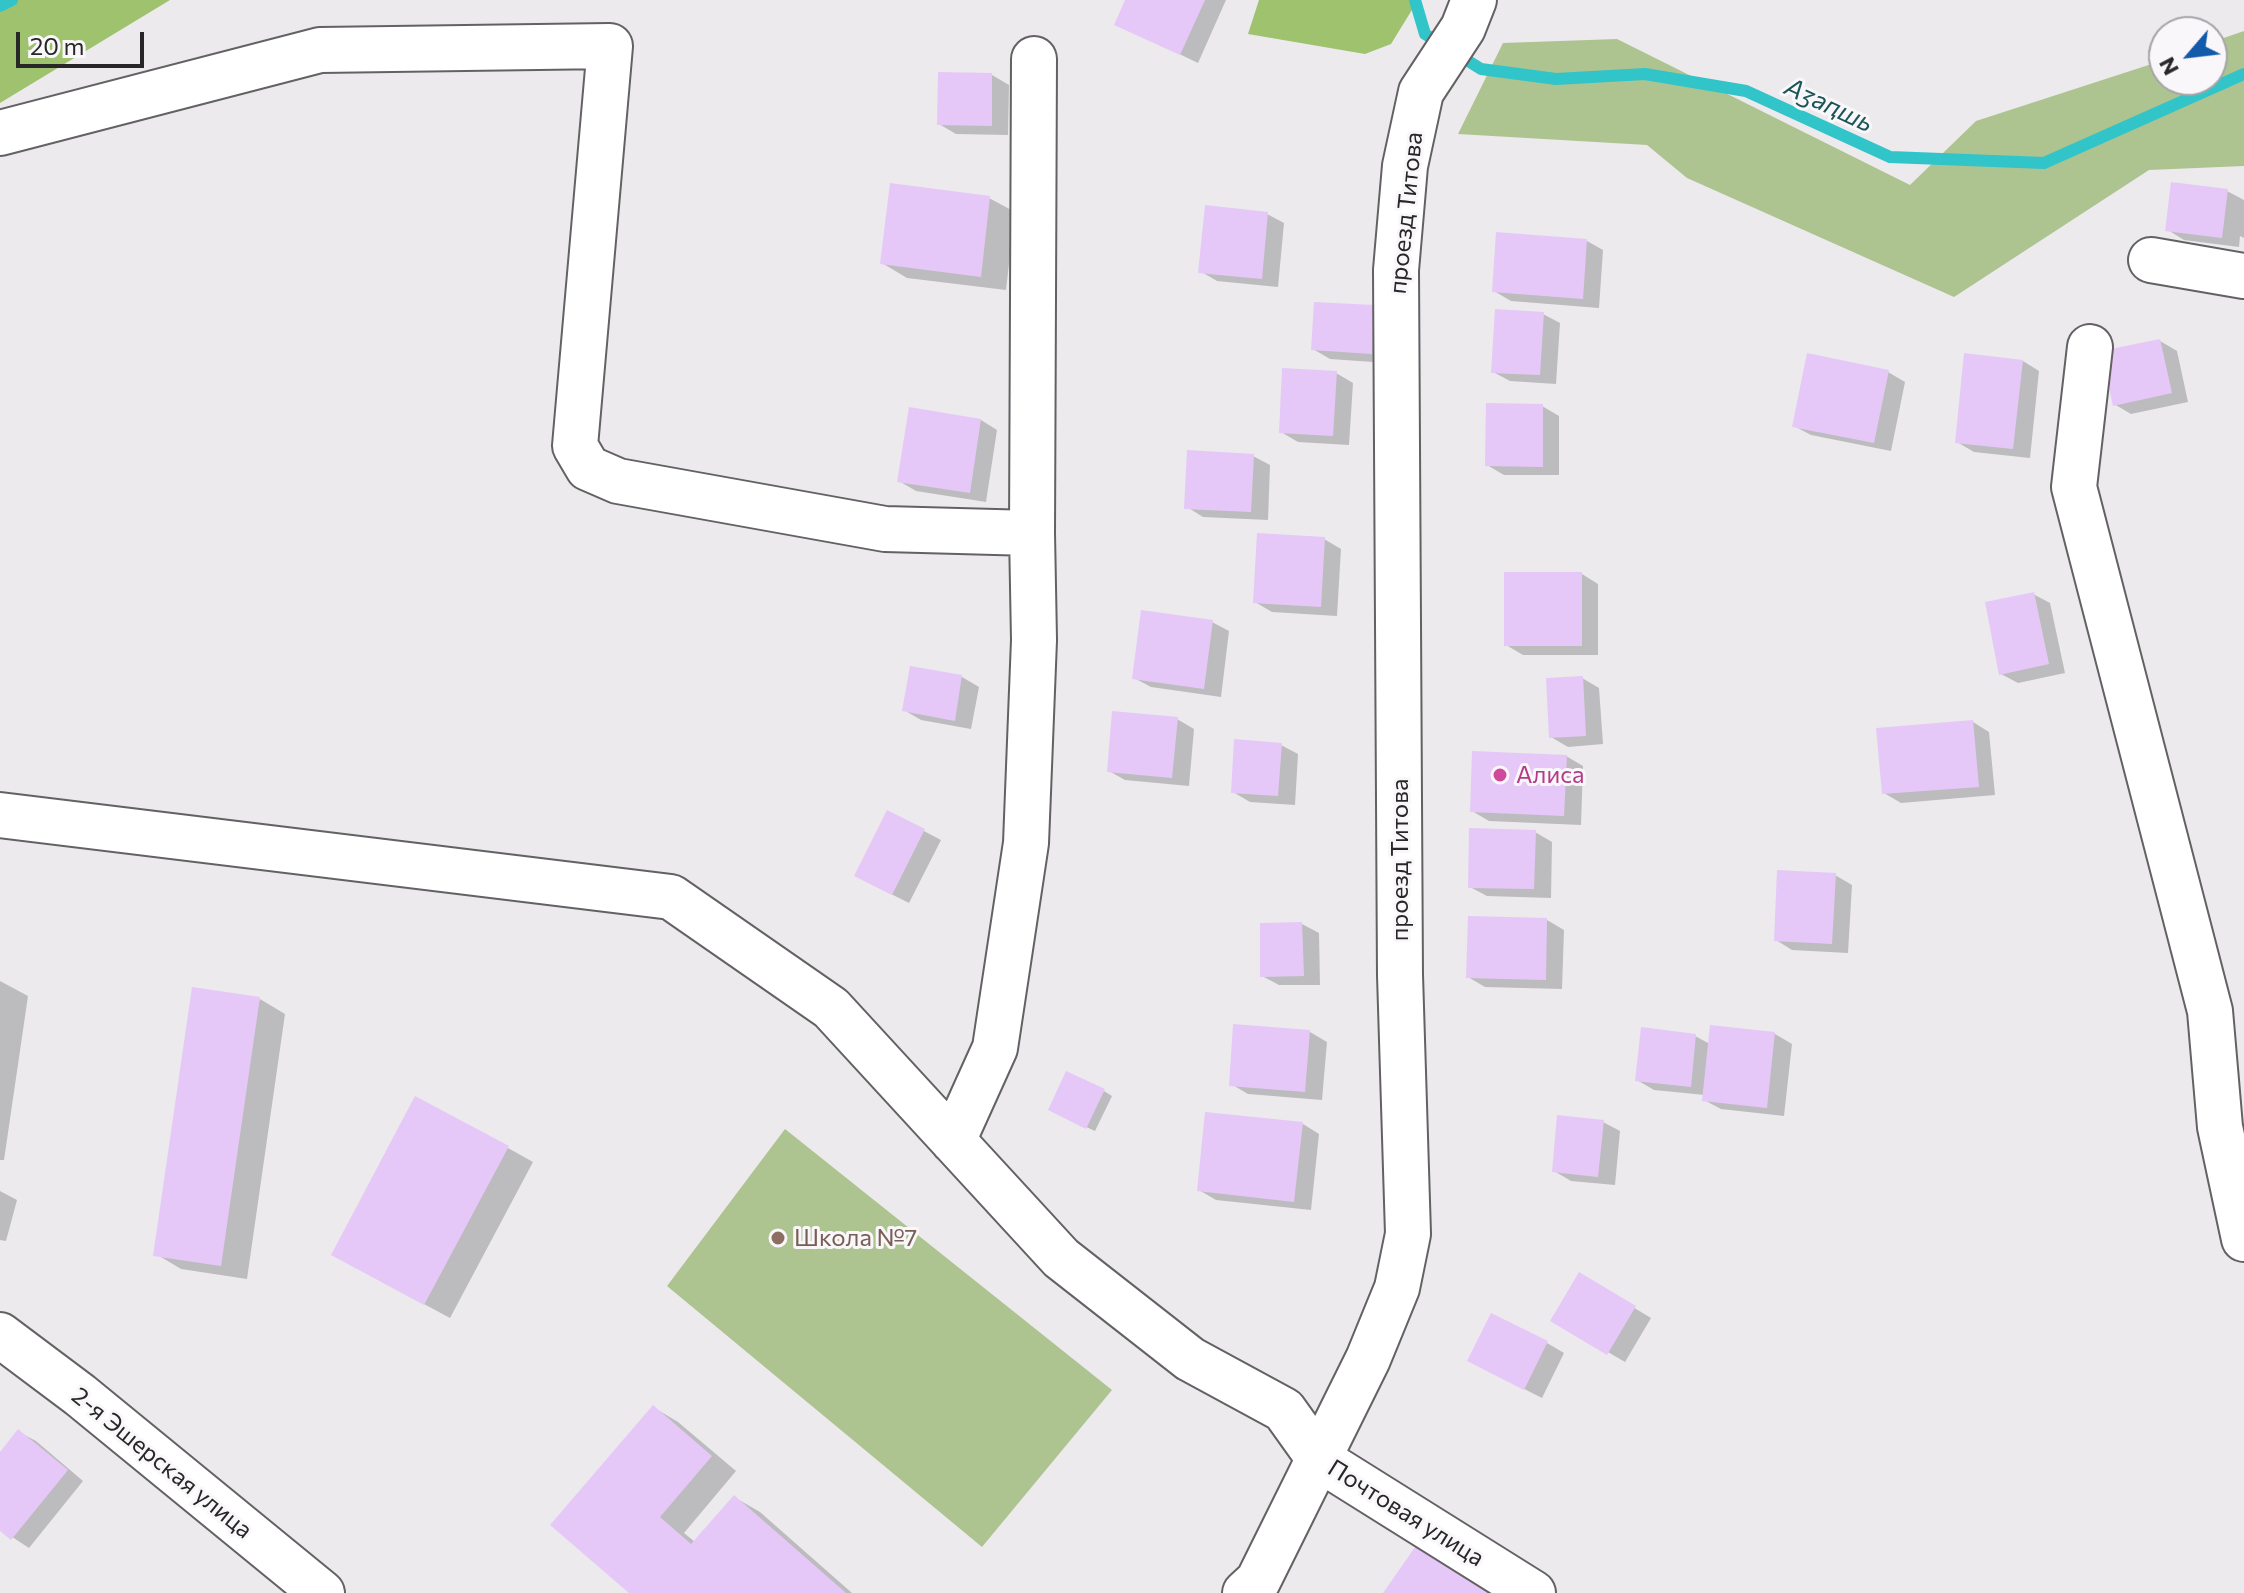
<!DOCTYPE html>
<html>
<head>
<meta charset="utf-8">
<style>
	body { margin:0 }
	#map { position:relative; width:2244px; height:1593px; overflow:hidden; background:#eceaed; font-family:Commissioner,sans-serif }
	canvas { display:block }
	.north { position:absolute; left:2148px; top:16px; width:80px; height:80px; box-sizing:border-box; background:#f9f7fa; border:2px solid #a5a4a6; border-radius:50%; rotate:242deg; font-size:22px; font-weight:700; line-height:32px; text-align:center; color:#272728 }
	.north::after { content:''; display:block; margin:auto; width:28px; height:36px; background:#145aaa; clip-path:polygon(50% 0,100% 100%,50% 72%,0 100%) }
	.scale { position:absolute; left:16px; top:32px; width:128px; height:36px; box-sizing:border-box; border:4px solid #272728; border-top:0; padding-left:10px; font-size:24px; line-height:28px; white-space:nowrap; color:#272728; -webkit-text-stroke:6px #f9f7fa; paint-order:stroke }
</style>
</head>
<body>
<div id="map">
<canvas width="2244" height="1593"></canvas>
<div class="north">N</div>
<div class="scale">20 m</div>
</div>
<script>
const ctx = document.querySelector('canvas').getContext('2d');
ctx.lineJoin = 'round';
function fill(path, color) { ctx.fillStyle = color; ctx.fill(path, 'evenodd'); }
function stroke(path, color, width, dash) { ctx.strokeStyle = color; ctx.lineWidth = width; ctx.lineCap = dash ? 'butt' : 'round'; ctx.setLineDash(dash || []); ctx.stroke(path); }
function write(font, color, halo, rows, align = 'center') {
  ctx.font = font + ' Commissioner,sans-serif'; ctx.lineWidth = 6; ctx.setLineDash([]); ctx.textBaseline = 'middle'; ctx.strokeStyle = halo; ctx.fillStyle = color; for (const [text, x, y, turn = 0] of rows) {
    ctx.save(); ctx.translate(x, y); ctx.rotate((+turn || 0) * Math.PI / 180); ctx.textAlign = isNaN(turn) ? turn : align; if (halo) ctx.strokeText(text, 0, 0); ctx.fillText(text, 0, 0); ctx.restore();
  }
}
fill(new Path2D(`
	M 2244,31 L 2244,166 L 2149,170 L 1954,297 L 1687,178 L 1647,145 L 1458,134 L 1503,43 L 1617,39 L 1910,185 L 1976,121 L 2164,60 L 2164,80 L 2212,80 L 2212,42 Z
	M 785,1129 L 1112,1390 L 982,1547 L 667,1286 Z`), '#adc491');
fill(new Path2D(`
	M 0,0 L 170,0 L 0,103 Z
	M 1259,0 L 1418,0 L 1391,44 L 1365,54 L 1248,34 Z`), '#9ec26e');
fill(new Path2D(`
	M 1127,0 L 1226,0 L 1198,63 L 1117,24 Z
	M 992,75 L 1009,85 L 1008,135 L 956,134 L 939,124 Z
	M 2227,191 L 2244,200 L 2244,238 L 2240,236 L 2239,247 L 2184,240 L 2168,230 Z
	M 989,198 L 1015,212 L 1006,290 L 907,278 L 882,263 Z
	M 1267,214 L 1284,223 L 1278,287 L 1217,281 L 1200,271 Z
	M 1587,241 L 1603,250 L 1599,308 L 1511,301 L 1494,291 Z
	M 1374,307 L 1391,317 L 1388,363 L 1330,359 L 1313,349 Z
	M 1543,314 L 1560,323 L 1556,384 L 1510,381 L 1493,372 Z
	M 2160,341 L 2177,351 L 2188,402 L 2131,414 L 2114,404 Z
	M 2023,361 L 2039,371 L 2030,458 L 1974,452 L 1957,442 Z
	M 1888,372 L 1905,382 L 1891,451 L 1811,435 L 1794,426 Z
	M 1336,373 L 1353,383 L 1349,445 L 1298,442 L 1281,432 Z
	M 1542,406 L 1559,416 L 1559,475 L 1504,475 L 1487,465 Z
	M 981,420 L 997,430 L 986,502 L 916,491 L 899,481 Z
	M 1253,456 L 1270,465 L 1268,520 L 1203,517 L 1187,507 Z
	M 1324,539 L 1341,549 L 1337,616 L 1272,612 L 1255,602 Z
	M 1582,574 L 1598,584 L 1598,655 L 1523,655 L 1506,645 Z
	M 2033,594 L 2050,603 L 2065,673 L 2018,683 L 2001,674 Z
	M 1212,622 L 1229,631 L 1221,697 L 1151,687 L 1134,678 Z
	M 912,668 L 962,677 L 979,687 L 971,729 L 921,720 L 904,710 Z
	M 1582,678 L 1599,688 L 1603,744 L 1568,747 L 1551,737 Z
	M 1177,719 L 1194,729 L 1189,786 L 1125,780 L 1109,771 Z
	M 1973,722 L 1989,732 L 1995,795 L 1901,803 L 1884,793 Z
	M 1281,745 L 1298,754 L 1295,805 L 1250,802 L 1233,792 Z
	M 1566,756 L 1583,766 L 1581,825 L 1489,821 L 1472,811 Z
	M 888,812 L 941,840 L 909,903 L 873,885 Z
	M 1535,832 L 1552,842 L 1551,898 L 1487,896 L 1470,887 Z
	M 1835,875 L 1852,885 L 1848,953 L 1792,950 L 1776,940 Z
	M 1547,920 L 1564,930 L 1562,989 L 1485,987 L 1468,977 Z
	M 1302,924 L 1319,933 L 1320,985 L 1279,985 L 1262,976 Z
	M 0,981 L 28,996 L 4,1160 L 0,1160 Z
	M 260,999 L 285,1014 L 247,1279 L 181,1269 L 156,1254 Z
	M 1310,1032 L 1327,1042 L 1322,1100 L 1248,1094 L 1231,1084 Z
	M 1775,1034 L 1792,1044 L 1784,1116 L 1721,1109 L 1704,1100 L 1705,1095 L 1654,1090 L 1637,1080 L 1695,1036 L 1710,1044 Z
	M 1104,1091 L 1112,1096 L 1095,1131 L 1058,1114 Z
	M 1603,1122 L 1620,1131 L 1615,1185 L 1571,1181 L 1554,1171 Z
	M 1303,1124 L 1319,1134 L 1311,1210 L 1216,1200 L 1199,1190 Z
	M 508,1148 L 533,1162 L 450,1318 L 359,1269 Z
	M 0,1191 L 17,1200 L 6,1241 L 0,1240 Z
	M 1580,1275 L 1651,1318 L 1625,1362 L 1553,1320 Z
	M 1547,1343 L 1564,1353 L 1542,1398 L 1487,1370 Z
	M 653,1407 L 678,1422 L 736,1471 L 684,1533 L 695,1542 L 734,1497 L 760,1512 L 852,1593 L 632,1593 Z
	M 19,1432 L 36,1441 L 83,1481 L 29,1548 L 0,1529 L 0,1455 Z`), '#0003');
stroke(new Path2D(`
	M 1415,0 L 1425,34 L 1481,69 L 1556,79 L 1645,74 L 1746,91 L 1890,157 L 2044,163 L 2244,74
	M 0,6 L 12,0`), '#31c4c9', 12);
fill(new Path2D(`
	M 1125,0 L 1205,0 L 1180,55 L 1114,25 Z
	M 938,72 L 992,73 L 992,126 L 937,125 Z
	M 2171,182 L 2228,189 L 2222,238 L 2165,231 Z
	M 890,183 L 990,196 L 981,277 L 880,264 Z
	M 1205,205 L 1268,212 L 1262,279 L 1198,273 Z
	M 1496,232 L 1587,239 L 1583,299 L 1492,292 Z
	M 1314,302 L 1374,305 L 1372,354 L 1311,350 Z
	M 1495,309 L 1544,312 L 1540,375 L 1491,373 Z
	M 2160,339 L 2172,393 L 2113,406 L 2101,351 Z
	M 1807,353 L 1889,370 L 1874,443 L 1792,427 Z
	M 1964,353 L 2023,360 L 2013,449 L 1955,443 Z
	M 1282,368 L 1337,371 L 1333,436 L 1279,433 Z
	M 1486,403 L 1543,404 L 1543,467 L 1485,466 Z
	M 909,407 L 981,419 L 970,493 L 897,482 Z
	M 1187,450 L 1254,454 L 1251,512 L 1184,509 Z
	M 1257,533 L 1325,537 L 1321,607 L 1253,603 Z
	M 1504,572 L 1582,572 L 1582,646 L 1504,646 Z
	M 2034,592 L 2049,664 L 1999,675 L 1985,602 Z
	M 1141,610 L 1213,620 L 1204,689 L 1132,679 Z
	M 910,666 L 962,675 L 955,721 L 902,711 Z
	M 1583,676 L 1586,736 L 1549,738 L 1546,678 Z
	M 1112,711 L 1178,717 L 1172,778 L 1107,772 Z
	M 1973,720 L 1979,787 L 1882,794 L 1876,728 Z
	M 1234,739 L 1282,743 L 1278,796 L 1231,793 Z
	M 1472,751 L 1567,755 L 1564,816 L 1470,812 Z
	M 887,810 L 925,829 L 892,895 L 854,876 Z
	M 1469,828 L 1536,830 L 1534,889 L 1468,888 Z
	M 1777,870 L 1836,873 L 1832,944 L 1774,941 Z
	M 1468,916 L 1547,918 L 1546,980 L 1466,978 Z
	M 1302,922 L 1304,976 L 1260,977 L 1260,923 Z
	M 192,987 L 260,997 L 221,1266 L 153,1256 Z
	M 1233,1024 L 1310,1030 L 1305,1092 L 1229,1086 Z
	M 1710,1025 L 1775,1032 L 1767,1108 L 1702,1101 Z
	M 1641,1027 L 1696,1034 L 1691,1087 L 1635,1081 Z
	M 1066,1071 L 1105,1089 L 1086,1129 L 1048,1110 Z
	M 415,1096 L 509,1146 L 424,1305 L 331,1255 Z
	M 1205,1112 L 1303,1122 L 1294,1202 L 1197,1191 Z
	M 1557,1115 L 1604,1120 L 1598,1177 L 1552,1172 Z
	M 1579,1272 L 1636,1306 L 1607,1355 L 1550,1321 Z
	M 1491,1313 L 1548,1341 L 1524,1390 L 1467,1361 Z
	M 653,1405 L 712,1456 L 660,1517 L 691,1544 L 734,1495 L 846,1593 L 629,1593 L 550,1525 Z
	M 18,1429 L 68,1470 L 11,1540 L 0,1531 L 0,1452 Z
	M 1420,1540 L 1497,1593 L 1383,1593 Z`), '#e5c8f7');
const minor = new Path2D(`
	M 0,133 L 320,50 L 610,46 L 575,446 L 588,468 L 618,481 L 885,529 L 1032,533
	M 2151,260 L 2244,276
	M 2090,347 L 2074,487 L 2210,1011 L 2220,1127 L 2244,1239
	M 0,815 L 671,897 L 831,1008 L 1061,1258 L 1190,1359 L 1284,1410 L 1319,1459 L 1533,1593
	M 953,1141 L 995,1048 L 1026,843 L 1034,640 L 1032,533 L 1034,59
	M 0,1335 L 80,1395 L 322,1593
	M 1245,1593 L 1258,1581 L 1368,1359 L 1397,1288 L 1408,1234 L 1400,975 L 1396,270 L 1405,166 L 1421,92 L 1463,28 L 1474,0`);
stroke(minor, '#636164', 48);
stroke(minor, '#fff', 44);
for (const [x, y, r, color] of [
	[1500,775,8,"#d1479c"],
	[778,1238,8,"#8d6e63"]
]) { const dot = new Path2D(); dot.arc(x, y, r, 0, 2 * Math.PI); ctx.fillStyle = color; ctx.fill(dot); stroke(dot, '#f9f7fa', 3); }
write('24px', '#272728', '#f9f7fa', [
	["проезд Титова",1406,213,-84],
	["проезд Титова",1400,860,-90],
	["2-я Эшерская улица",162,1463,39],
	["Почтовая улица",1406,1513,32]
]);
write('24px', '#b23c85', '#f9f7fa', [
	["Алиса",1516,775]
], 'left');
write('24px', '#785e54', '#f9f7fa', [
	["Школа №7",794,1238]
], 'left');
write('italic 26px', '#1a5557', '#f9f7fa', [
	["Аӡаԥшь",1829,105,25]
]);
</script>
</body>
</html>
